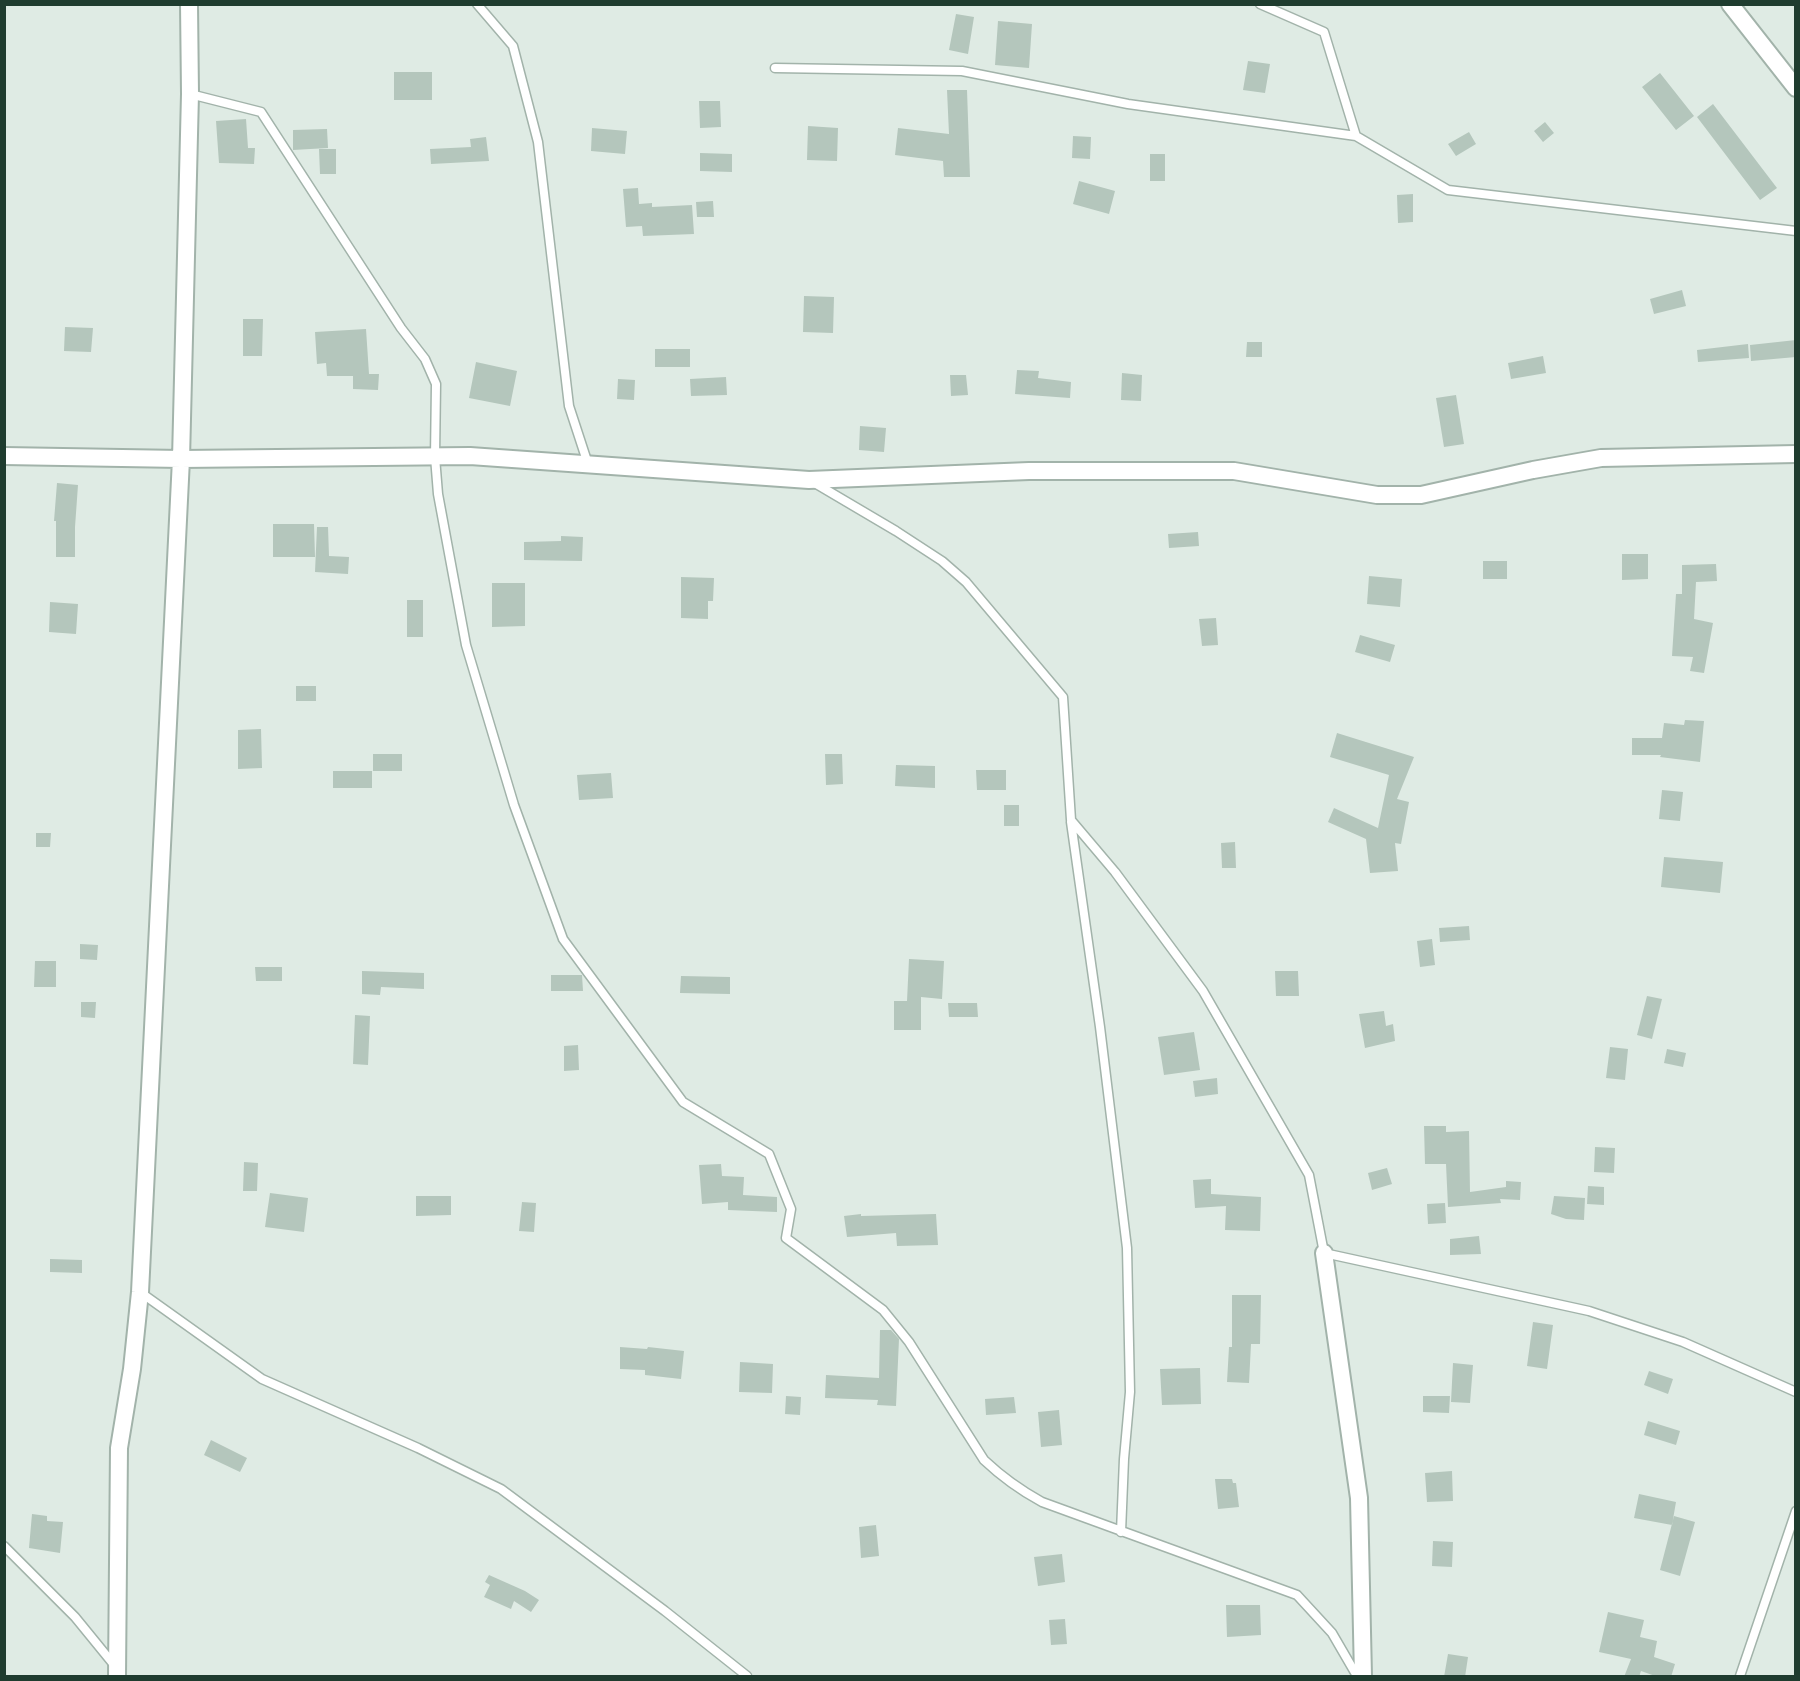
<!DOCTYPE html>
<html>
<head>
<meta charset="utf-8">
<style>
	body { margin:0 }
	#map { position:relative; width:1800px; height:1681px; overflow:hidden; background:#dfebe4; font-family:Commissioner,sans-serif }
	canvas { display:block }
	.frame { position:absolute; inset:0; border:6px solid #1f3c2f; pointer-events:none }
</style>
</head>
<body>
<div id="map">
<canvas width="1800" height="1681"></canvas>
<div class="frame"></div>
</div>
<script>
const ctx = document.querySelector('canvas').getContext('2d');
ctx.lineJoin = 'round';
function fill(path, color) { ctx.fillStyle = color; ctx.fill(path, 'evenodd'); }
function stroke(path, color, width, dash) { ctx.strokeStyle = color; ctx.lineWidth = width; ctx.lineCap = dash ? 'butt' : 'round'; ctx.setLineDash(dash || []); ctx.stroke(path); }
fill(new Path2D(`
	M 956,14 L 974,17 L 968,54 L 949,50 Z
	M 998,21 L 1032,24 L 1029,68 L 995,65 Z
	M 1248,61 L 1270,64 L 1265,93 L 1243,90 Z
	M 394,72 L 432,72 L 432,100 L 394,100 Z
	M 1660,73 L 1694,116 L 1676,130 L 1642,87 Z
	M 947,90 L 967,90 L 970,177 L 944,177 L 943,161 L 895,155 L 898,128 L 949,134 Z
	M 699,101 L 720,101 L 721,127 L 700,128 Z
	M 1713,104 L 1777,188 L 1760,200 L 1697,117 Z
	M 246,119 L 248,148 L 255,148 L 254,164 L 219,163 L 216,121 Z
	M 1545,122 L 1554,133 L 1543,142 L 1534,131 Z
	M 808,126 L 838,128 L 837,161 L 807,160 Z
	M 592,128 L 627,131 L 625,154 L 591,151 Z
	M 327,129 L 328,148 L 293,150 L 293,130 Z
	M 1469,132 L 1476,144 L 1456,156 L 1448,144 Z
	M 1073,136 L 1091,137 L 1090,159 L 1072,158 Z
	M 486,137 L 489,161 L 431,164 L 430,149 L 471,147 L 470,139 Z
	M 319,149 L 336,149 L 336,174 L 320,174 Z
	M 700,153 L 732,154 L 732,172 L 700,171 Z
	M 1150,154 L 1165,154 L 1165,181 L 1150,181 Z
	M 1079,181 L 1115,191 L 1109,214 L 1073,204 Z
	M 638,188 L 639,204 L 652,203 L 652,207 L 692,205 L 694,234 L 643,236 L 642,226 L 626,227 L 623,189 Z
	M 1413,194 L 1413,222 L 1398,223 L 1397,195 Z
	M 713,201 L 714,217 L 697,217 L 696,202 Z
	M 1682,290 L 1686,306 L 1654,314 L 1650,299 Z
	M 804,296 L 834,297 L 833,333 L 803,332 Z
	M 243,319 L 263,319 L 262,356 L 243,356 Z
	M 65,327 L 93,328 L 91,352 L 64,351 Z
	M 366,329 L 369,374 L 379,374 L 378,390 L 353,389 L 353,376 L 327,376 L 326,363 L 317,364 L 315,332 Z
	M 1796,340 L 1796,357 L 1751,361 L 1750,345 Z
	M 1247,342 L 1262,342 L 1262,357 L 1246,357 Z
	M 1748,344 L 1749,358 L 1698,362 L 1697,350 Z
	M 655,349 L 690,349 L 690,367 L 655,367 Z
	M 1543,356 L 1546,373 L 1511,379 L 1508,363 Z
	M 476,362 L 517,371 L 510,406 L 469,398 Z
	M 1017,370 L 1039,371 L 1038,378 L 1071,382 L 1070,398 L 1015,394 Z
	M 1122,373 L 1142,375 L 1141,401 L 1121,400 Z
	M 950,375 L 966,375 L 968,395 L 951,396 Z
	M 726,377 L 727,395 L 691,396 L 690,379 Z
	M 618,379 L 635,380 L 634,400 L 617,399 Z
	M 1456,395 L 1464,444 L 1444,447 L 1436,398 Z
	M 860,426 L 886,428 L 884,452 L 859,450 Z
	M 57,483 L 78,485 L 75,527 L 75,557 L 56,557 L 56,521 L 54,521 Z
	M 273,524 L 314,524 L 315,557 L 273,557 Z
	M 317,527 L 328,527 L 329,556 L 349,557 L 348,574 L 315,572 Z
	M 1198,532 L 1199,546 L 1169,548 L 1168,534 Z
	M 561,536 L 583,537 L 582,561 L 524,560 L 524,542 L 561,541 Z
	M 1622,554 L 1648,554 L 1648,579 L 1622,580 Z
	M 1483,561 L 1507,561 L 1507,579 L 1483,579 Z
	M 1716,564 L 1717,581 L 1696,582 L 1694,619 L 1713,623 L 1704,673 L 1690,671 L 1693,657 L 1672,656 L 1676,594 L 1682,594 L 1682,565 Z
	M 1369,576 L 1402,579 L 1400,607 L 1367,604 Z
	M 681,577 L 714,578 L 713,601 L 708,601 L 708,619 L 681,618 Z
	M 492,583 L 525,583 L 525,626 L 492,627 Z
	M 407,600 L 423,600 L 423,637 L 407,637 Z
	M 50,602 L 78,604 L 76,634 L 49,632 Z
	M 1216,618 L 1218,645 L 1202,646 L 1199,619 Z
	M 1360,635 L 1395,645 L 1390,662 L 1355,652 Z
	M 296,686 L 316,686 L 316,701 L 296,701 Z
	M 1685,720 L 1704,721 L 1700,762 L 1660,757 L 1661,755 L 1632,755 L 1632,738 L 1662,738 L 1664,723 L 1684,725 Z
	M 261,729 L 262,768 L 238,769 L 238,730 Z
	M 1337,733 L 1414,757 L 1397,799 L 1409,802 L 1401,844 L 1395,843 L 1398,871 L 1370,873 L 1366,839 L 1328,822 L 1334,808 L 1378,828 L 1389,775 L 1330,757 Z
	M 373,754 L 402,754 L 402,771 L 373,771 Z
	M 825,754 L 842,754 L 843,784 L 826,785 Z
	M 896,765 L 935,766 L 935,788 L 895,786 Z
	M 976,770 L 1006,770 L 1006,790 L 977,790 Z
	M 333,771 L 372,771 L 372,788 L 333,788 Z
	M 611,773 L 613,798 L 579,800 L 577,775 Z
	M 1662,790 L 1683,792 L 1680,821 L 1659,819 Z
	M 1004,805 L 1019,805 L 1019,826 L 1004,826 Z
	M 36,833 L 51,833 L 50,847 L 36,847 Z
	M 1235,842 L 1236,868 L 1222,868 L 1221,843 Z
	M 1664,857 L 1723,862 L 1720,893 L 1661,887 Z
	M 1469,926 L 1470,940 L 1440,942 L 1439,928 Z
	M 1432,939 L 1435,965 L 1420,967 L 1417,941 Z
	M 80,944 L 98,945 L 97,960 L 80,959 Z
	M 909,959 L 944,961 L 942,999 L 921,997 L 921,1030 L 894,1030 L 894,1001 L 907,1001 Z
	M 35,961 L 56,961 L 56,987 L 34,987 Z
	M 255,967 L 282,967 L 282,981 L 256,981 Z
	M 362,971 L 424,973 L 424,989 L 381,987 L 380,995 L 362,994 Z
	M 1275,971 L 1298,971 L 1299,996 L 1276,996 Z
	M 551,975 L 582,975 L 583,991 L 551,991 Z
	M 681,976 L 730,977 L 730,994 L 680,993 Z
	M 1647,996 L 1662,999 L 1652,1039 L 1637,1035 Z
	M 81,1002 L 96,1002 L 95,1018 L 81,1017 Z
	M 948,1003 L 977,1003 L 978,1017 L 949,1017 Z
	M 1384,1011 L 1386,1026 L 1393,1024 L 1395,1041 L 1365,1048 L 1359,1014 Z
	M 355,1015 L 370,1016 L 368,1065 L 353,1064 Z
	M 1194,1032 L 1200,1070 L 1164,1075 L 1158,1037 Z
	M 578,1045 L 579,1070 L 564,1071 L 564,1046 Z
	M 1610,1047 L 1628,1049 L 1625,1080 L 1606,1078 Z
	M 1667,1049 L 1686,1053 L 1683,1067 L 1664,1063 Z
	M 1217,1078 L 1218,1094 L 1195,1097 L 1193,1081 Z
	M 1424,1126 L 1446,1126 L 1446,1132 L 1469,1131 L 1470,1192 L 1506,1187 L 1506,1181 L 1521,1182 L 1520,1200 L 1500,1199 L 1501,1203 L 1448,1207 L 1446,1164 L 1425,1164 Z
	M 1595,1147 L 1615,1148 L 1614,1173 L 1594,1172 Z
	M 244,1162 L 258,1163 L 257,1191 L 243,1191 Z
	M 721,1164 L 722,1176 L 744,1177 L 743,1195 L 777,1197 L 777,1212 L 728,1210 L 728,1202 L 702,1204 L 699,1165 Z
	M 1387,1168 L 1392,1184 L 1372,1190 L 1368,1173 Z
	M 1211,1179 L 1211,1194 L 1261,1197 L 1260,1231 L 1225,1230 L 1226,1206 L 1195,1208 L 1193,1180 Z
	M 1588,1186 L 1604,1187 L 1604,1205 L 1587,1204 Z
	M 270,1193 L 308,1198 L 304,1232 L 265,1227 Z
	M 416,1196 L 451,1196 L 451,1215 L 416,1216 Z
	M 1554,1196 L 1585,1198 L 1584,1220 L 1566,1219 L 1551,1214 Z
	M 522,1202 L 536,1203 L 534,1232 L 519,1231 Z
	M 1445,1203 L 1446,1223 L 1428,1224 L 1427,1204 Z
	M 861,1214 L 861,1216 L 936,1214 L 938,1245 L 897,1246 L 896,1233 L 847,1237 L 844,1216 Z
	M 1479,1236 L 1481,1254 L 1450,1255 L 1450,1239 Z
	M 50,1259 L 82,1260 L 82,1273 L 50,1272 Z
	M 1232,1295 L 1261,1295 L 1260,1344 L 1251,1344 L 1249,1383 L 1227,1382 L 1229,1347 L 1232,1347 Z
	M 1533,1322 L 1553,1325 L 1547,1369 L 1527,1366 Z
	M 880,1330 L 891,1330 L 899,1339 L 896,1406 L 877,1405 L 878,1400 L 825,1398 L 826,1375 L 879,1378 Z
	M 620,1347 L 647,1349 L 648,1347 L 684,1351 L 681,1379 L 645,1375 L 645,1370 L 620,1369 Z
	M 740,1362 L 773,1364 L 772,1393 L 739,1392 Z
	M 1453,1363 L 1473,1365 L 1470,1403 L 1451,1402 Z
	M 1200,1368 L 1201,1404 L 1162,1405 L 1160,1369 Z
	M 1649,1371 L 1673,1379 L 1668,1394 L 1644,1385 Z
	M 786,1396 L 801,1397 L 800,1415 L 785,1414 Z
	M 1423,1396 L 1450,1396 L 1449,1413 L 1423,1412 Z
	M 1014,1397 L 1016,1413 L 986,1415 L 985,1399 Z
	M 1059,1410 L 1062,1445 L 1041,1447 L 1038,1412 Z
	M 1648,1421 L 1680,1431 L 1676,1445 L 1644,1435 Z
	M 211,1440 L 247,1458 L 240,1472 L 204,1455 Z
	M 1452,1471 L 1453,1501 L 1427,1502 L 1425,1473 Z
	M 1215,1479 L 1232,1479 L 1233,1483 L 1236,1483 L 1239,1507 L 1218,1509 Z
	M 1639,1494 L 1676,1502 L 1672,1525 L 1634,1518 Z
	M 32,1514 L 47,1516 L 47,1521 L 63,1522 L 60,1553 L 29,1548 Z
	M 1674,1516 L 1695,1522 L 1680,1576 L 1660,1570 Z
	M 876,1525 L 879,1556 L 861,1558 L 859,1527 Z
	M 1433,1541 L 1453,1542 L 1452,1567 L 1432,1566 Z
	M 1062,1554 L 1065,1582 L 1038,1586 L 1034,1557 Z
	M 489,1575 L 525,1591 L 539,1600 L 531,1612 L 514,1601 L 511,1609 L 484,1597 L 490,1585 L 485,1582 Z
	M 1226,1605 L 1260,1605 L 1261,1635 L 1227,1637 Z
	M 1608,1612 L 1644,1620 L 1640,1637 L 1657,1641 L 1654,1657 L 1675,1664 L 1671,1677 L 1658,1677 L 1641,1671 L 1639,1677 L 1624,1677 L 1631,1659 L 1599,1652 Z
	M 1065,1619 L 1067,1644 L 1051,1645 L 1049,1620 Z
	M 1448,1654 L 1468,1657 L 1465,1677 L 1444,1677 Z`), '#b4c6bc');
const service = new Path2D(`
	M 477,4 L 513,46 L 538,142 L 569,406 L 588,464
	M 1260,4 L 1324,32 L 1356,136
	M 775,68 L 962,71 L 1128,104 L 1356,136 L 1448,190 L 1796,231
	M 190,94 L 261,112 L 401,328 L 425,359 L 436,384 L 435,457 L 438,494 L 466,645 L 514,805 L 563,939 L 683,1102 L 769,1154 L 791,1209 L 786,1238 L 883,1310 L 909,1342 L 984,1460 C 1002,1477 1020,1490 1042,1502 L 1297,1595 L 1332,1633 L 1357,1676
	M 813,482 L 896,531 L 942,561 L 966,582 L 1063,697 L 1071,820 L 1115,872 L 1203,991 L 1309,1175 L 1324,1253 L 1589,1311 L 1683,1342 L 1796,1392
	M 1071,822 L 1100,1027 L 1127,1248 L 1130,1392 L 1124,1459 L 1121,1532
	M 140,1292 L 262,1379 L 418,1448 L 501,1489 L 665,1611 L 747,1676
	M 4,1546 L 75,1617 L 115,1666
	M 1740,1676 L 1796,1511`);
const minor = new Path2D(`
	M 1730,4 L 1796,88
	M 4,456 L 181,459 L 470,456 L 809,480 L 1029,471 L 1234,471 L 1377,495 L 1421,495 L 1533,470 L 1601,458 L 1796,454
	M 1324,1253 L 1359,1498 L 1363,1676
	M 117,1676 L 119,1448 L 132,1369 L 140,1292 L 181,459 L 190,94 L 189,4`);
stroke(service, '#a2b3aa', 11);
stroke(minor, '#a2b3aa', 20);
stroke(service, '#fff', 8);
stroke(minor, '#fff', 16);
</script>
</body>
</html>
